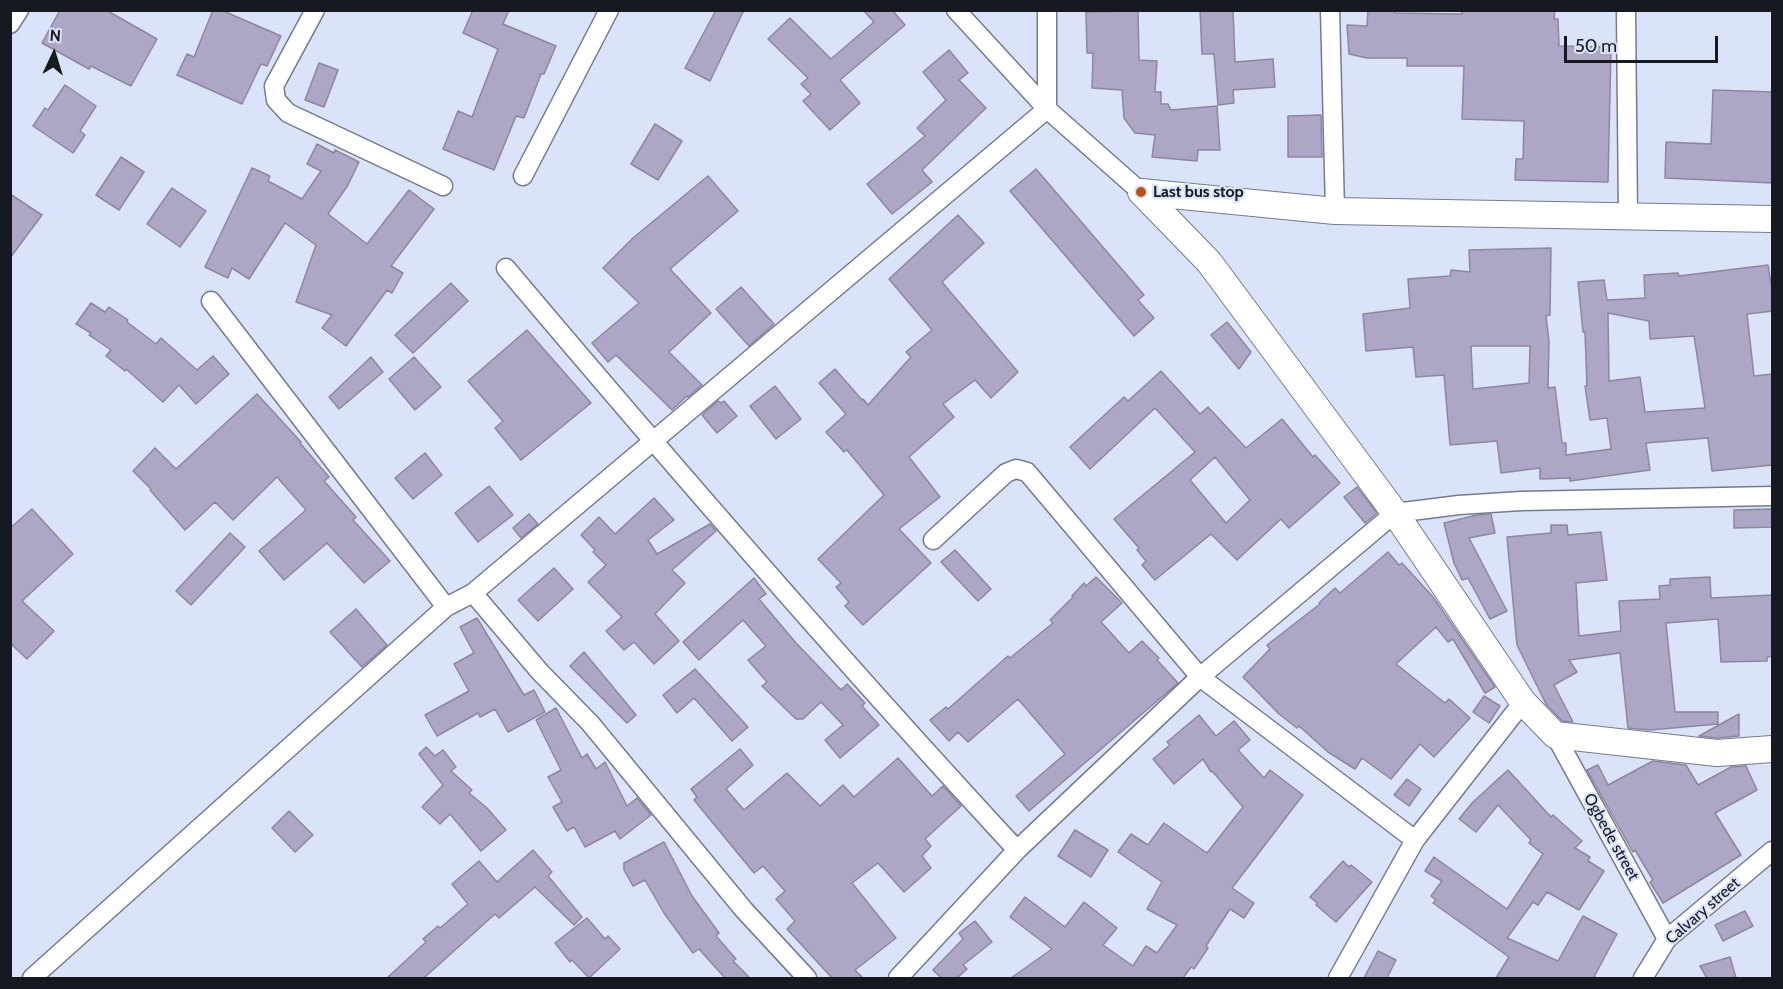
<!DOCTYPE html>
<html>
<head>
<meta charset="utf-8">
<style>
	body { margin:0 }
	#map { position:relative; width:1783px; height:989px; overflow:hidden; background:#dae3f9; font-family:Cabin,sans-serif }
	canvas { display:block }
	.frame { position:absolute; inset:0; border:12px solid #161920; pointer-events:none }
	.north { position:absolute; left:24px; top:24px; width:60px; height:60px; -webkit-text-stroke:4px #dae3f9; paint-order:stroke; rotate:4deg; font-size:16px; font-weight:700; line-height:24px; text-align:center; color:#161920 }
	.north::after { content:''; display:block; margin:auto; width:21px; height:27px; background:#161920; clip-path:polygon(50% 0,100% 100%,50% 72%,0 100%) }
	.scale { position:absolute; left:1564px; top:36px; width:154px; height:27px; box-sizing:border-box; border:3px solid #161920; border-top:0; padding-left:8px; font-size:18px; line-height:21px; white-space:nowrap; color:#161920; -webkit-text-stroke:4px #dae3f9; paint-order:stroke }
</style>
</head>
<body>
<div id="map">
<canvas width="1783" height="989"></canvas>
<div class="frame"></div>
<div class="north">N</div>
<div class="scale">50 m</div>
</div>
<script>
const ctx = document.querySelector('canvas').getContext('2d');
ctx.lineJoin = 'round';
function fill(path, color) { ctx.fillStyle = color; ctx.fill(path, 'evenodd'); }
function stroke(path, color, width, dash) { ctx.strokeStyle = color; ctx.lineWidth = width; ctx.lineCap = dash ? 'butt' : 'round'; ctx.setLineDash(dash || []); ctx.stroke(path); }
function write(font, color, halo, rows, align = 'center') {
  ctx.font = font + ' Cabin,sans-serif'; ctx.lineWidth = 4.5; ctx.setLineDash([]); ctx.textBaseline = 'middle'; ctx.strokeStyle = halo; ctx.fillStyle = color; for (const [text, x, y, turn = 0] of rows) {
    ctx.save(); ctx.translate(x, y); ctx.rotate((+turn || 0) * Math.PI / 180); ctx.textAlign = isNaN(turn) ? turn : align; if (halo) ctx.strokeText(text, 0, 0); ctx.fillText(text, 0, 0); ctx.restore();
  }
}
const building = new Path2D(`
	M 60,10 L 106,10 L 157,39 L 131,86 L 91,66 L 89,69 L 42,43 Z
	M 213,10 L 221,10 L 281,36 L 267,66 L 261,64 L 242,104 L 177,75 L 187,54 L 194,57 Z
	M 473,10 L 509,10 L 503,24 L 556,46 L 544,74 L 541,74 L 524,118 L 516,116 L 494,170 L 443,149 L 458,111 L 472,117 L 498,49 L 463,33 Z
	M 716,10 L 744,10 L 710,81 L 685,68 Z
	M 863,10 L 892,10 L 905,25 L 840,80 L 860,103 L 830,130 L 803,101 L 811,94 L 801,84 L 808,78 L 768,39 L 790,18 L 831,59 L 874,22 Z
	M 1200,10 L 1233,10 L 1235,62 L 1273,59 L 1275,87 L 1233,90 L 1234,103 L 1218,105 L 1214,54 L 1202,54 Z
	M 1368,10 L 1395,10 L 1395,13 L 1462,14 L 1462,10 L 1555,10 L 1554,19 L 1558,19 L 1559,46 L 1611,47 L 1608,182 L 1515,180 L 1516,159 L 1523,159 L 1524,121 L 1462,119 L 1464,66 L 1407,66 L 1407,58 L 1367,58 L 1349,54 L 1347,25 L 1367,26 Z
	M 1138,11 L 1139,60 L 1157,61 L 1155,92 L 1161,92 L 1161,104 L 1168,104 L 1171,110 L 1217,106 L 1220,150 L 1198,150 L 1197,161 L 1152,157 L 1155,135 L 1135,133 L 1124,118 L 1122,90 L 1092,88 L 1093,53 L 1087,53 L 1086,12 Z
	M 949,50 L 968,73 L 959,80 L 986,108 L 922,170 L 932,182 L 892,214 L 867,184 L 925,136 L 917,128 L 946,100 L 923,72 Z
	M 319,63 L 338,70 L 324,107 L 305,100 Z
	M 65,85 L 96,106 L 80,131 L 85,135 L 73,153 L 33,126 L 45,108 L 48,110 Z
	M 1713,90 L 1773,92 L 1773,183 L 1665,178 L 1666,142 L 1711,144 Z
	M 1321,115 L 1322,157 L 1288,157 L 1288,116 Z
	M 655,124 L 682,141 L 658,180 L 631,164 Z
	M 317,144 L 334,153 L 335,150 L 359,162 L 348,185 L 328,214 L 367,244 L 409,190 L 434,209 L 391,266 L 403,273 L 392,293 L 387,290 L 346,346 L 322,328 L 332,315 L 296,302 L 316,245 L 285,223 L 249,279 L 232,268 L 228,278 L 205,267 L 252,168 L 270,176 L 268,181 L 302,199 L 321,171 L 307,164 Z
	M 121,157 L 144,172 L 119,210 L 96,195 Z
	M 1036,169 L 1144,295 L 1138,300 L 1154,318 L 1134,336 L 1010,191 Z
	M 708,176 L 738,211 L 670,269 L 711,313 L 669,352 L 702,385 L 688,397 L 687,396 L 672,410 L 616,355 L 608,362 L 592,343 L 639,303 L 603,268 L 633,238 Z
	M 172,188 L 206,211 L 180,247 L 147,224 Z
	M 10,194 L 42,215 L 10,258 Z
	M 958,215 L 984,243 L 942,282 L 1018,372 L 991,398 L 975,380 L 943,404 L 954,417 L 909,457 L 940,497 L 899,529 L 931,563 L 863,625 L 845,606 L 849,602 L 836,587 L 841,583 L 818,559 L 884,495 L 847,450 L 844,452 L 826,432 L 846,414 L 819,383 L 835,369 L 862,400 L 863,399 L 868,405 L 911,357 L 906,352 L 932,330 L 889,279 Z
	M 1551,248 L 1550,315 L 1546,316 L 1549,341 L 1548,388 L 1555,387 L 1562,443 L 1566,443 L 1566,455 L 1611,449 L 1607,418 L 1590,420 L 1585,386 L 1587,386 L 1585,332 L 1583,332 L 1578,282 L 1604,280 L 1607,300 L 1645,298 L 1644,275 L 1678,273 L 1679,276 L 1768,265 L 1773,295 L 1773,311 L 1747,314 L 1754,376 L 1773,374 L 1773,465 L 1712,471 L 1708,438 L 1646,443 L 1650,470 L 1570,481 L 1570,478 L 1540,479 L 1540,468 L 1501,473 L 1497,441 L 1450,445 L 1444,375 L 1416,377 L 1413,347 L 1366,351 L 1363,314 L 1410,308 L 1408,279 L 1450,276 L 1451,270 L 1470,272 L 1469,250 ZM 1608,313 L 1649,321 L 1650,339 L 1694,336 L 1705,408 L 1645,412 L 1640,377 L 1609,381 ZM 1471,346 L 1530,346 L 1529,383 L 1473,389 Z
	M 451,283 L 468,301 L 413,353 L 395,335 Z
	M 741,287 L 774,324 L 749,346 L 716,309 Z
	M 91,303 L 105,312 L 109,307 L 128,320 L 127,322 L 156,344 L 161,338 L 197,370 L 213,356 L 229,374 L 196,404 L 179,385 L 163,402 L 126,369 L 125,371 L 106,356 L 111,350 L 89,335 L 91,333 L 76,324 Z
	M 1227,322 L 1251,352 L 1239,369 L 1211,335 Z
	M 527,330 L 591,403 L 521,460 L 495,428 L 503,421 L 468,381 Z
	M 371,357 L 383,372 L 339,409 L 329,397 Z
	M 414,357 L 441,387 L 415,410 L 389,379 Z
	M 1161,371 L 1200,414 L 1208,407 L 1246,448 L 1282,419 L 1313,457 L 1315,455 L 1340,483 L 1289,528 L 1281,519 L 1237,560 L 1211,534 L 1155,580 L 1142,565 L 1146,561 L 1137,550 L 1139,548 L 1114,519 L 1195,452 L 1155,408 L 1090,469 L 1070,447 L 1124,397 L 1128,401 ZM 1215,457 L 1250,500 L 1226,523 L 1190,480 Z
	M 775,386 L 801,419 L 776,439 L 750,406 Z
	M 257,394 L 301,442 L 300,443 L 329,477 L 324,481 L 356,517 L 353,520 L 390,561 L 364,583 L 327,543 L 284,580 L 259,551 L 306,510 L 277,477 L 233,520 L 215,502 L 185,530 L 150,490 L 151,489 L 133,471 L 155,448 L 176,469 Z
	M 718,401 L 721,403 L 724,401 L 737,416 L 717,433 L 702,415 Z
	M 425,453 L 442,475 L 413,499 L 395,478 Z
	M 489,486 L 513,515 L 478,542 L 455,513 Z
	M 1357,487 L 1377,513 L 1365,523 L 1344,497 Z
	M 654,498 L 674,520 L 648,540 L 657,554 L 710,524 L 716,531 L 672,570 L 685,583 L 655,614 L 679,641 L 654,664 L 634,642 L 624,650 L 606,631 L 622,617 L 588,582 L 606,565 L 593,552 L 595,550 L 581,535 L 599,517 L 615,534 Z
	M 32,509 L 73,554 L 22,601 L 54,631 L 27,659 L 10,643 L 10,528 Z
	M 1773,509 L 1773,527 L 1734,528 L 1734,510 Z
	M 529,514 L 538,524 L 521,538 L 513,528 Z
	M 1491,514 L 1495,533 L 1469,538 L 1507,611 L 1490,619 L 1468,578 L 1462,580 L 1454,563 L 1444,523 L 1477,515 Z
	M 1551,525 L 1567,525 L 1568,535 L 1601,532 L 1607,580 L 1576,583 L 1579,636 L 1621,631 L 1619,601 L 1660,599 L 1659,586 L 1670,585 L 1670,579 L 1710,577 L 1711,598 L 1773,595 L 1773,656 L 1767,657 L 1767,661 L 1721,662 L 1718,619 L 1666,623 L 1675,712 L 1718,712 L 1718,724 L 1650,730 L 1628,728 L 1620,653 L 1569,660 L 1577,672 L 1554,685 L 1573,722 L 1562,721 L 1546,704 L 1517,645 L 1507,537 L 1551,533 Z
	M 230,533 L 245,547 L 191,605 L 176,591 Z
	M 955,550 L 991,589 L 978,601 L 941,562 Z
	M 1388,552 L 1399,565 L 1402,563 L 1433,597 L 1495,687 L 1485,693 L 1453,639 L 1448,642 L 1436,627 L 1396,664 L 1445,703 L 1449,699 L 1470,718 L 1434,757 L 1420,744 L 1391,779 L 1362,758 L 1355,769 L 1328,752 L 1299,726 L 1297,728 L 1279,714 L 1243,677 L 1270,649 L 1267,645 L 1320,604 L 1319,603 L 1335,588 L 1340,593 Z
	M 554,568 L 573,589 L 538,621 L 518,600 Z
	M 1096,577 L 1122,603 L 1101,622 L 1129,653 L 1142,641 L 1159,658 L 1157,660 L 1178,683 L 1029,811 L 1016,796 L 1065,754 L 1018,699 L 968,742 L 958,732 L 949,741 L 930,720 L 946,707 L 948,709 L 1008,656 L 1010,658 L 1053,623 L 1050,620 L 1073,597 L 1072,596 L 1084,583 L 1086,586 Z
	M 754,578 L 766,594 L 759,599 L 796,643 L 841,690 L 847,684 L 865,703 L 862,706 L 879,725 L 840,758 L 825,740 L 843,725 L 821,702 L 803,719 L 796,719 L 762,686 L 767,682 L 748,660 L 766,646 L 743,620 L 699,660 L 683,642 Z
	M 356,609 L 387,645 L 362,667 L 330,632 Z
	M 477,618 L 524,695 L 534,690 L 545,712 L 508,732 L 495,709 L 480,717 L 478,713 L 437,736 L 425,715 L 469,691 L 454,664 L 474,653 L 460,627 Z
	M 584,652 L 636,715 L 627,723 L 570,666 Z
	M 695,669 L 748,727 L 732,741 L 694,698 L 677,713 L 663,695 Z
	M 1484,696 L 1500,706 L 1489,723 L 1473,712 Z
	M 556,708 L 582,758 L 587,754 L 596,769 L 605,762 L 627,806 L 637,798 L 651,815 L 620,839 L 615,831 L 585,847 L 574,827 L 567,831 L 553,807 L 562,802 L 548,777 L 561,770 L 536,720 Z
	M 1739,714 L 1739,736 L 1717,738 L 1699,736 Z
	M 1199,715 L 1216,736 L 1234,721 L 1250,740 L 1238,750 L 1264,778 L 1270,770 L 1303,795 L 1232,888 L 1254,903 L 1244,918 L 1230,909 L 1206,946 L 1208,948 L 1194,969 L 1191,967 L 1183,978 L 1011,978 L 1052,949 L 1010,917 L 1025,897 L 1065,927 L 1084,902 L 1117,928 L 1103,945 L 1133,966 L 1146,946 L 1157,953 L 1177,925 L 1147,909 L 1162,882 L 1118,852 L 1131,834 L 1148,845 L 1164,823 L 1207,853 L 1243,807 L 1212,771 L 1211,772 L 1203,759 L 1174,784 L 1153,759 L 1170,745 L 1167,742 Z
	M 426,747 L 435,756 L 443,750 L 456,767 L 451,771 L 472,790 L 469,793 L 487,808 L 506,830 L 481,851 L 450,814 L 440,824 L 422,807 L 443,785 L 419,754 Z
	M 740,749 L 753,765 L 726,789 L 744,810 L 787,773 L 820,806 L 843,785 L 854,797 L 898,758 L 932,796 L 943,786 L 961,806 L 925,839 L 931,846 L 922,856 L 931,868 L 904,892 L 878,863 L 852,883 L 896,938 L 855,970 L 863,978 L 832,978 L 787,929 L 795,921 L 776,899 L 785,891 L 763,866 L 754,873 L 694,800 L 697,797 L 691,789 Z
	M 1653,761 L 1686,765 L 1698,785 L 1731,767 L 1746,766 L 1757,790 L 1715,813 L 1741,855 L 1663,903 L 1650,882 L 1653,880 L 1635,850 L 1633,852 L 1587,770 L 1598,765 L 1608,785 Z
	M 1508,770 L 1551,817 L 1553,815 L 1582,841 L 1575,848 L 1590,857 L 1588,861 L 1604,871 L 1579,910 L 1547,892 L 1538,905 L 1533,902 L 1507,938 L 1558,961 L 1583,916 L 1617,934 L 1594,977 L 1597,978 L 1496,978 L 1509,957 L 1433,903 L 1436,900 L 1431,896 L 1442,881 L 1425,871 L 1434,857 L 1507,909 L 1543,854 L 1529,843 L 1531,840 L 1498,805 L 1476,832 L 1459,819 L 1473,802 Z
	M 1407,779 L 1421,789 L 1409,806 L 1394,795 Z
	M 289,811 L 313,835 L 295,852 L 272,828 Z
	M 1075,830 L 1108,850 L 1091,877 L 1058,856 Z
	M 664,842 L 692,896 L 719,933 L 716,936 L 736,959 L 733,961 L 750,978 L 725,978 L 699,949 L 693,953 L 664,913 L 645,880 L 633,886 L 624,870 L 624,863 Z
	M 533,850 L 552,872 L 548,876 L 582,917 L 574,925 L 535,887 L 499,918 L 495,914 L 424,978 L 387,978 L 426,942 L 423,939 L 438,926 L 440,928 L 468,904 L 452,884 L 479,861 L 497,882 Z
	M 1343,861 L 1349,867 L 1351,865 L 1372,882 L 1336,922 L 1316,905 L 1317,903 L 1310,897 Z
	M 1745,911 L 1753,926 L 1723,941 L 1715,925 Z
	M 587,918 L 605,939 L 608,936 L 620,949 L 589,978 L 572,960 L 570,962 L 555,943 Z
	M 975,921 L 992,942 L 963,965 L 967,969 L 957,978 L 941,978 L 933,970 L 963,939 L 959,933 Z
	M 1378,951 L 1396,960 L 1387,978 L 1364,978 Z
	M 1730,957 L 1736,978 L 1707,978 L 1700,966 Z`);
fill(building, '#aea6c6');
stroke(building, '#8d879c', 1.5);
const street = new Path2D(`
	M 315,10 L 274,86 L 276,100 L 288,113 L 443,186
	M 956,10 L 1047,109 L 1141,192
	M 1330,10 L 1335,211
	M 1626,10 L 1628,217
	M 10,24 L 19,10
	M 523,176 L 609,10
	M 506,268 C 673,466 842,661 1017,850
	M 211,301 L 446,607
	M 933,540 L 1006,473 L 1016,469 L 1027,472 L 1200,677 L 1415,840
	M 473,593 L 540,672 L 590,723 L 744,910 L 807,978
	M 1555,735 L 1667,939
	M 32,978 L 446,607 L 473,593 L 1047,109 L 1047,10
	M 898,978 L 1017,850 L 1200,677 L 1395,513 L 1459,505 L 1521,501 L 1772,496
	M 1338,978 L 1415,840 L 1523,702
	M 1643,978 L 1667,939 L 1772,851`);
const secondary = new Path2D(`
	M 1141,192 L 1209,262 L 1395,513 L 1523,702 L 1555,735 L 1717,753 L 1772,749
	M 1141,192 L 1335,211 L 1772,219`);
stroke(street, '#747b8f', 21);
stroke(secondary, '#747b8f', 28);
stroke(street, '#fff', 18);
stroke(secondary, '#fff', 26);
for (const [x, y, r, color] of [
	[1141,192,6,"#b65711"]
]) { const dot = new Path2D(); dot.arc(x, y, r, 0, 2 * Math.PI); ctx.fillStyle = color; ctx.fill(dot); stroke(dot, '#dae3f9', 2); }
write('bold 16px', '#161920', '#dae3f9', [
	["Last bus stop",1153,192]
], 'left');
write('16px', '#161920', '#dae3f9', [
	["Ogbede street",1611,837,61],
	["Calvary street",1703,911,-41]
]);
</script>
</body>
</html>
